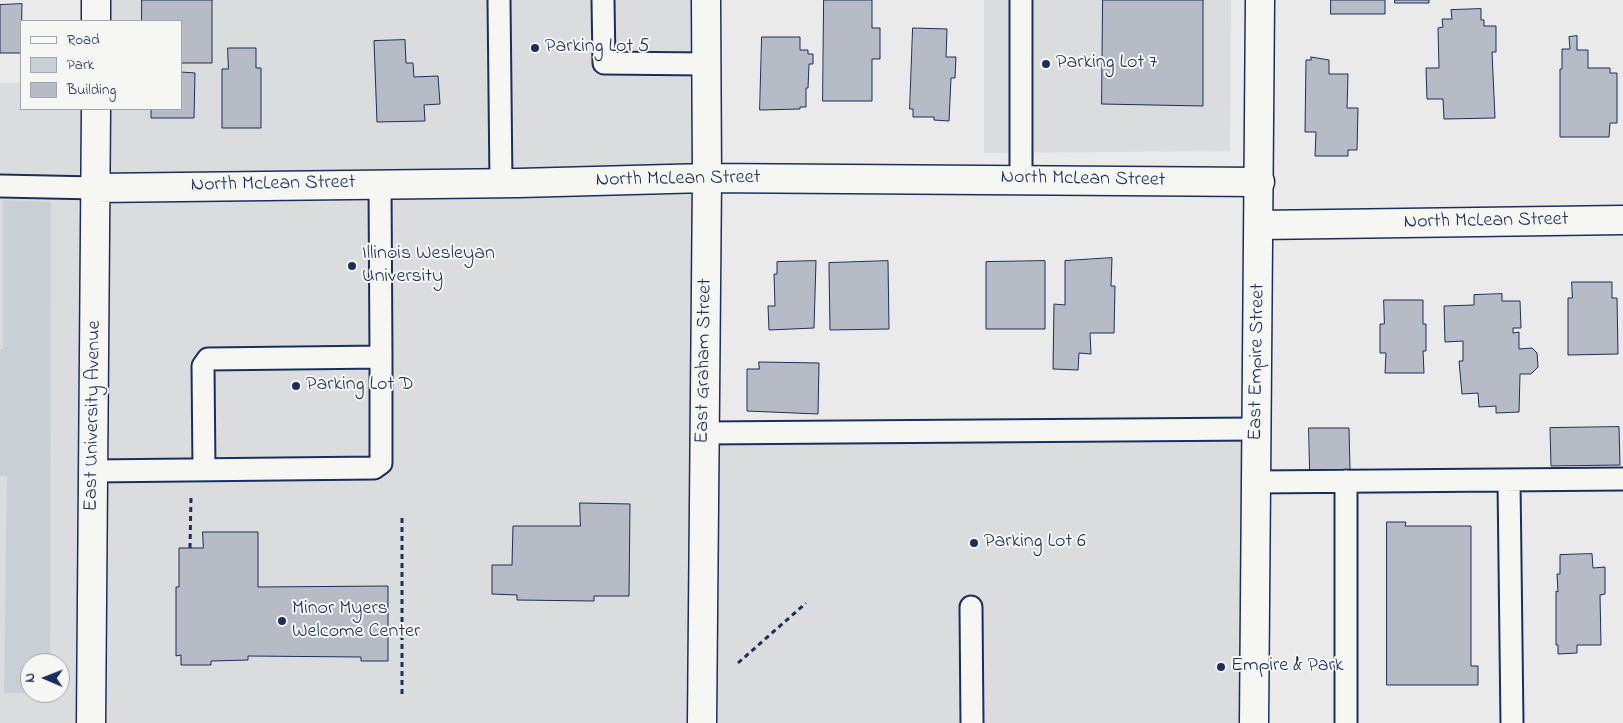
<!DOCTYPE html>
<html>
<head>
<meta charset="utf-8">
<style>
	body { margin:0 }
	#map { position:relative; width:1623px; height:723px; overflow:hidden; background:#e9eae9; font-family:"Indie Flower",sans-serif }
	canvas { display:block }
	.legend { position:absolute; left:20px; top:20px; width:162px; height:90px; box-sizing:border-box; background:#f6f6f2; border:1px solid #9ea6b7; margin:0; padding:6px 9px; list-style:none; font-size:15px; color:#1b2f5e }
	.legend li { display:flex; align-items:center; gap:10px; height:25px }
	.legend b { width:25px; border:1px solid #9ea6b7 }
	.north { position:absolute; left:20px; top:653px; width:50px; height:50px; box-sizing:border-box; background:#f6f6f2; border:1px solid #9ea6b7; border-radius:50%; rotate:271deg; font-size:14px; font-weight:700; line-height:20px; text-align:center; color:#1b2f5e }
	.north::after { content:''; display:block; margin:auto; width:18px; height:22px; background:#1b2f5e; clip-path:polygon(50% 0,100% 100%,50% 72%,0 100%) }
</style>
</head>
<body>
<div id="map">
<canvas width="1623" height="723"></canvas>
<ul class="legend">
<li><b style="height:6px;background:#f6f6f2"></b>Road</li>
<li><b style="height:14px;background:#caced5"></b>Park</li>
<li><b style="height:14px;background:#b6bbc6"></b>Building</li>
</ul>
<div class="north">N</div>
</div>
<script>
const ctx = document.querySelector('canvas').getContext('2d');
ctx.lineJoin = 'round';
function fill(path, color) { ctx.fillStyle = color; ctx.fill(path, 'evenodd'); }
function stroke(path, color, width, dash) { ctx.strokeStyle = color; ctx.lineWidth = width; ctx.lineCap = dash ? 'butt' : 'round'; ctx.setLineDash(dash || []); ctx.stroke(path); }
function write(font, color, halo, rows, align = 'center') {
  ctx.font = font + ' "Indie Flower",sans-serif'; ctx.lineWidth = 4; ctx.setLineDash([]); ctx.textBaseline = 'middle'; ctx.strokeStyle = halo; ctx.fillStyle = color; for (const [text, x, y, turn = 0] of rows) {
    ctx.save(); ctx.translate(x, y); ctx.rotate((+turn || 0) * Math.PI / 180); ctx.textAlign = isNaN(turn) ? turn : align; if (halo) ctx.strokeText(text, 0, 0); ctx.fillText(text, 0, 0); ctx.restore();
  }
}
fill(new Path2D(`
	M 95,0 L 704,0 L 704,432 L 1248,423 L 1240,723 L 0,723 L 0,83 L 21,83 L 21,109 L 181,109 L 181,21 L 95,21 ZM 30,663 L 60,663 L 60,693 L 30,693 Z
	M 984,0 L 1231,0 L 1230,151 L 984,153 Z`), '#dadcde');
fill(new Path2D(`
	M 3,200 L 51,202 L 50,663 L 30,663 L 30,693 L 4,693 L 7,476 L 0,476 L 0,349 L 3,349 Z`), '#caced5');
const building = new Path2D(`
	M 142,0 L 212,0 L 212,63 L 181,63 L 181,21 L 142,21 Z
	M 824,0 L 872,0 L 872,28 L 880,28 L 880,59 L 872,59 L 872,101 L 823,101 Z
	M 1103,0 L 1203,0 L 1203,106 L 1102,104 Z
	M 1331,0 L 1385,0 L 1385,14 L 1331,14 Z
	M 1395,0 L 1429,0 L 1429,3 L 1395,3 Z
	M 22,4 L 21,53 L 0,53 L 0,5 Z
	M 1481,9 L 1481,20 L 1484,20 L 1484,26 L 1496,26 L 1496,52 L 1492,52 L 1495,118 L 1444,119 L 1443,99 L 1427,99 L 1426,68 L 1439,68 L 1438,28 L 1443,27 L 1442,19 L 1452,19 L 1451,10 Z
	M 913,28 L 947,29 L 946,57 L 956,57 L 955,78 L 951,78 L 949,121 L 934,120 L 934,117 L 913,117 L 913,109 L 910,109 Z
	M 1577,36 L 1577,50 L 1588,50 L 1588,68 L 1610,68 L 1610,73 L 1617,73 L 1617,123 L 1610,123 L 1609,137 L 1560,137 L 1560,69 L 1562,69 L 1562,49 L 1570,49 L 1569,37 Z
	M 762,37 L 800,37 L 800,50 L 808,50 L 808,54 L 813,54 L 813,64 L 809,64 L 808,88 L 806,88 L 806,107 L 800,107 L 800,109 L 760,110 Z
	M 405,40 L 406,63 L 413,63 L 414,77 L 438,76 L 440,104 L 424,105 L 425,121 L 377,122 L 374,41 Z
	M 228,48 L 256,48 L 256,68 L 261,68 L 261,128 L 222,128 L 222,69 L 228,69 Z
	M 1311,57 L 1329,60 L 1329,74 L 1348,74 L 1347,108 L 1358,108 L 1357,150 L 1348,150 L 1348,156 L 1315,156 L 1316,132 L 1305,132 L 1306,60 L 1311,60 Z
	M 181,72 L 195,73 L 194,118 L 151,118 L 151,109 L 181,109 Z
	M 1112,258 L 1111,286 L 1115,286 L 1114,333 L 1090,333 L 1091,354 L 1079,353 L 1078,370 L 1053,369 L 1054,304 L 1065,305 L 1065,261 Z
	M 816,261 L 814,328 L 769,330 L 768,306 L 775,306 L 774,274 L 777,274 L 777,262 Z
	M 888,261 L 889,329 L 830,330 L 829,263 Z
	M 1045,261 L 1045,329 L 986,329 L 986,262 Z
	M 1572,282 L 1612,282 L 1612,298 L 1617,298 L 1618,354 L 1568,355 L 1568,298 L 1572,298 Z
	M 1502,294 L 1502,301 L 1520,301 L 1521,328 L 1513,328 L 1513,333 L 1519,332 L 1519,349 L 1532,348 L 1537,353 L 1538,367 L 1531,374 L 1520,374 L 1519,412 L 1496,413 L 1496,406 L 1479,407 L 1478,393 L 1462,394 L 1459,361 L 1463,361 L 1463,341 L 1445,342 L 1444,306 L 1474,305 L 1474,295 Z
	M 1384,300 L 1423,300 L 1423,324 L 1426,324 L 1426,351 L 1423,351 L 1424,373 L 1385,373 L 1386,353 L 1380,353 L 1380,324 L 1384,324 Z
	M 759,362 L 819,363 L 818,414 L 747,411 L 747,369 L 759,369 Z
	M 1619,427 L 1620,465 L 1551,466 L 1550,428 Z
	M 1309,428 L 1349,428 L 1350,470 L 1310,471 Z
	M 580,503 L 630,504 L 629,596 L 594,596 L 594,601 L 517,600 L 517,595 L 492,594 L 492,565 L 512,565 L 513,526 L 580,526 Z
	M 1387,522 L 1406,522 L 1405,526 L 1471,526 L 1471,666 L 1478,666 L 1478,685 L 1387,685 Z
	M 203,532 L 258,532 L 258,587 L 388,586 L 388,661 L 361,661 L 361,657 L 248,656 L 248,660 L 211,661 L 211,665 L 181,665 L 181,655 L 176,656 L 176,587 L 179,587 L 179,548 L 203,548 Z
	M 1592,554 L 1593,568 L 1605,567 L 1605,594 L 1600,595 L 1601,645 L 1577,645 L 1577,653 L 1558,654 L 1558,645 L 1556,645 L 1556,591 L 1558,592 L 1557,574 L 1560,574 L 1560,555 Z`);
fill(building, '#b6bbc6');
stroke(building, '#1b2f5e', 1);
const service = new Path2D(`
	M 499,0 L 501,183
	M 603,0 L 604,63 L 706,64
	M 1021,0 L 1021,180
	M 380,183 L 381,357
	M 0,186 L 96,188
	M 704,433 L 1257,429
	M 93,471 L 374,468 L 381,463 L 381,357 L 208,359 L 203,366 L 204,469
	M 1509,481 L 1512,723
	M 1256,482 L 1623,479
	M 971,607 L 972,723
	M 1346,723 L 1346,481`);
const minor = new Path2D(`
	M 96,0 L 96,21
	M 96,188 L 519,183 L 707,178 L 1260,182
	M 1259,225 L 1623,220
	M 91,723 L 96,109
	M 702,723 L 707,178 L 706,0`);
const primary = new Path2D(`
	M 1254,723 L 1260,0`);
stroke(service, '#1b2f5e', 25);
stroke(minor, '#1b2f5e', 31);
stroke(primary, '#1b2f5e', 31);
stroke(new Path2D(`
	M 402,518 L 402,698
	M 190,548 L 191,498
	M 738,663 L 806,603`), '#1b2f5e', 3, [5, 4]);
stroke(service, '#f6f6f2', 21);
stroke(minor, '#f6f6f2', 28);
stroke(primary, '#f6f6f2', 28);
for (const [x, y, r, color] of [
	[535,48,5,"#1b2f5e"],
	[1046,64,5,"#1b2f5e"],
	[352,266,5,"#1b2f5e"],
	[296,386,5,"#1b2f5e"],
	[974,543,5,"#1b2f5e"],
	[282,621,5,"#1b2f5e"],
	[1221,667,5,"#1b2f5e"]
]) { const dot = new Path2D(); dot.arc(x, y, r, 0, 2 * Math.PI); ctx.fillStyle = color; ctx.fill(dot); stroke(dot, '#f6f6f2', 2); }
write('20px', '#1b2f5e', '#f6f6f2', [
	["Parking Lot 5",545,48],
	["Parking Lot 7",1056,64],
	["Illinois Wesleyan",362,255],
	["University",362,278],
	["Parking Lot D",306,386],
	["Parking Lot 6",984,543],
	["Minor Myers",292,610],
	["Welcome Center",292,633],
	["Empire & Park",1231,667]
], 'left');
write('20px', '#1b2f5e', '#f6f6f2', [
	["North McLean Street",678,180,-1],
	["North McLean Street",1083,180,1],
	["North McLean Street",273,185,-1],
	["North McLean Street",1486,222,-1],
	["East Graham Street",705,361,-89],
	["East Empire Street",1258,362,-89],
	["East University Avenue",94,416,-89]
]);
</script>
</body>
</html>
